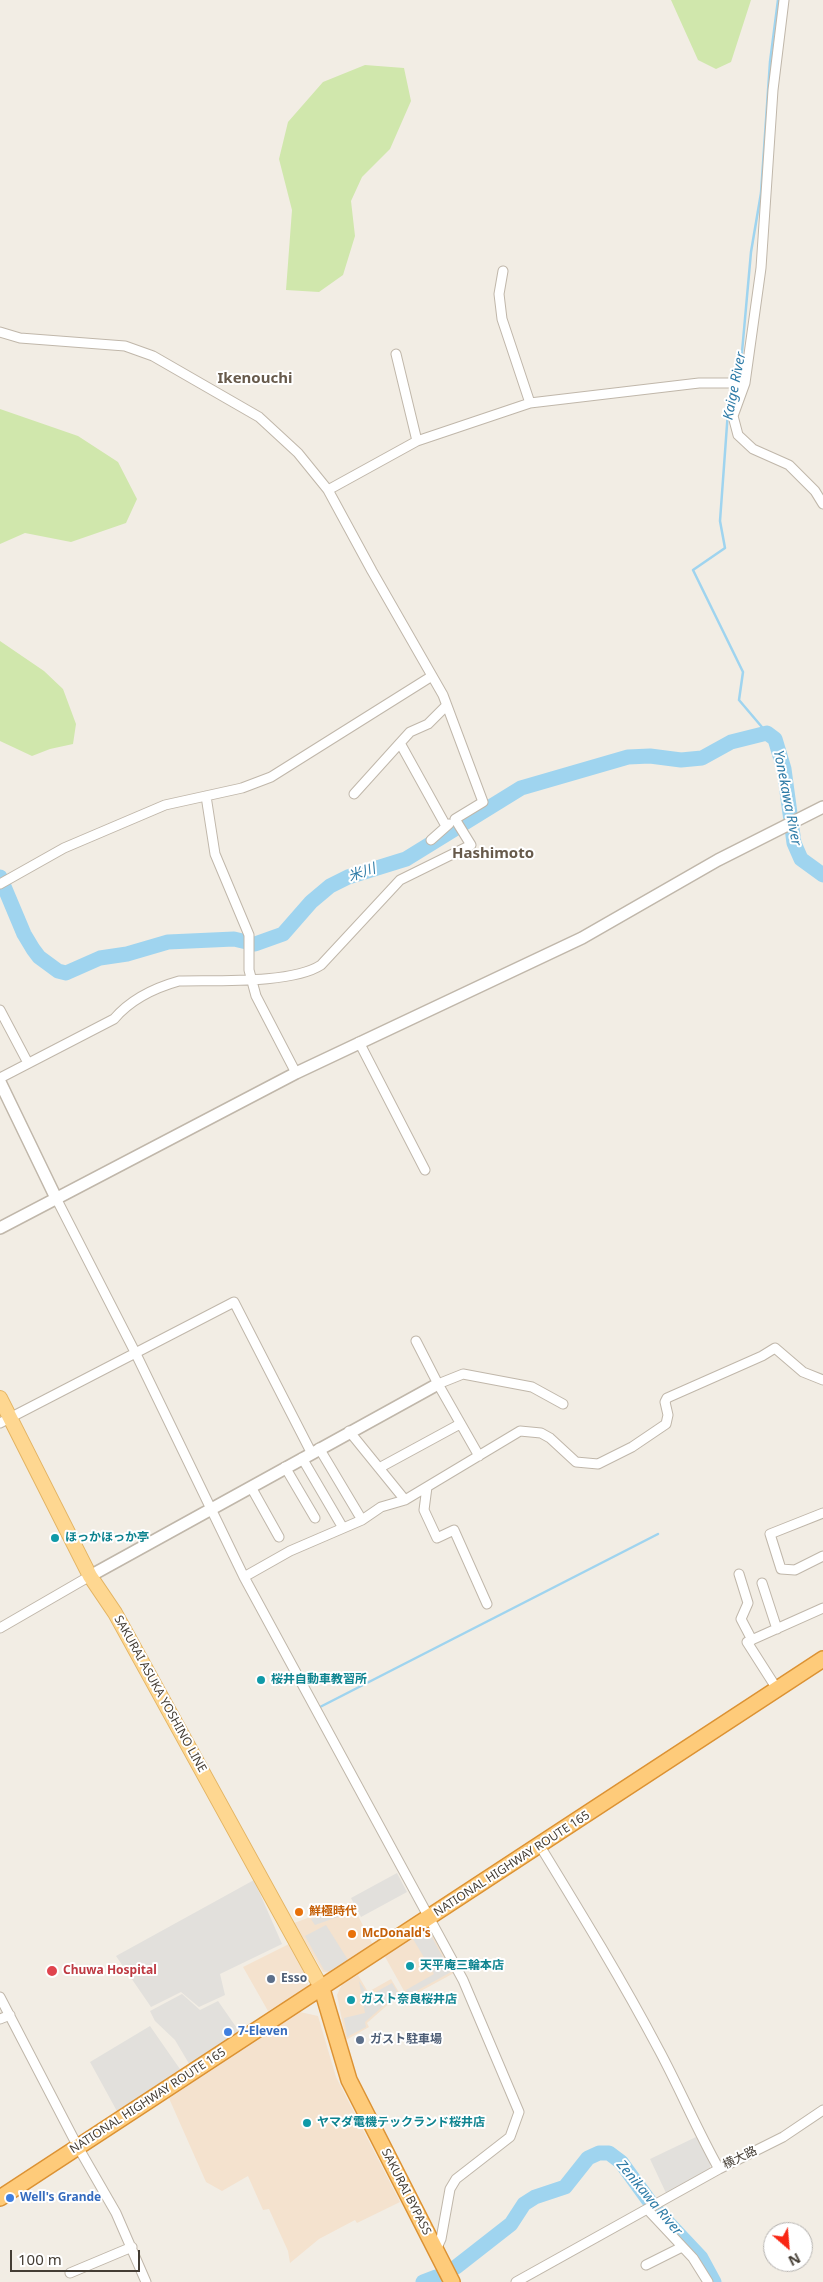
<!DOCTYPE html>
<html>
<head>
<meta charset="utf-8">
<style>
	body { margin:0 }
	#map { position:relative; width:823px; height:2282px; overflow:hidden; background:#f2ede4; font-family:"Noto Sans",sans-serif }
	canvas { display:block }
	.north { position:absolute; left:763px; top:2222px; width:50px; height:50px; box-sizing:border-box; background:#fff; border:1px solid #b4b1ae; border-radius:50%; rotate:153deg; font-size:14px; font-weight:700; line-height:20px; text-align:center; color:#443d34 }
	.north::after { content:''; display:block; margin:auto; width:18px; height:22px; background:#f92614; clip-path:polygon(50% 0,100% 100%,50% 72%,0 100%) }
	.scale { position:absolute; left:10px; top:2250px; width:130px; height:22px; box-sizing:border-box; border:2px solid #443d34; border-top:0; padding-left:6px; font-size:15px; line-height:18px; white-space:nowrap; color:#443d34; -webkit-text-stroke:4px #fff; paint-order:stroke }
</style>
</head>
<body>
<div id="map">
<canvas width="823" height="2282"></canvas>
<div class="north">N</div>
<div class="scale">100 m</div>
</div>
<script>
const ctx = document.querySelector('canvas').getContext('2d');
ctx.lineJoin = 'round';
function fill(path, color) { ctx.fillStyle = color; ctx.fill(path, 'evenodd'); }
function stroke(path, color, width, dash) { ctx.strokeStyle = color; ctx.lineWidth = width; ctx.lineCap = dash ? 'butt' : 'round'; ctx.setLineDash(dash || []); ctx.stroke(path); }
function write(font, color, halo, rows, align = 'center') {
  ctx.font = font + ' "Noto Sans","Noto Sans JP",sans-serif'; ctx.lineWidth = 4; ctx.setLineDash([]); ctx.textBaseline = 'middle'; ctx.strokeStyle = halo; ctx.fillStyle = color; for (const [text, x, y, turn = 0] of rows) {
    ctx.save(); ctx.translate(x, y); ctx.rotate((+turn || 0) * Math.PI / 180); ctx.textAlign = isNaN(turn) ? turn : align; if (halo) ctx.strokeText(text, 0, 0); ctx.fillText(text, 0, 0); ctx.restore();
  }
}
fill(new Path2D(`
	M 351,1902 L 374,1947 L 334,1973 L 323,1972 L 294,1923 Z
	M 428,1927 L 454,1973 L 408,1998 L 384,1955 Z
	M 289,1944 L 307,1977 L 308,1987 L 301,1993 L 268,2011 L 243,1967 Z
	M 358,1975 L 368,1992 L 391,1979 L 400,1994 L 367,2023 L 369,2027 L 346,2040 L 337,1995 L 342,1984 Z
	M 300,2012 L 318,2016 L 336,2077 L 400,2202 L 357,2223 L 355,2220 L 319,2239 L 290,2263 L 288,2251 L 269,2209 L 263,2210 L 248,2176 L 222,2191 L 206,2182 L 168,2096 Z`), '#f4e2ce');
fill(new Path2D(`
	M 671,0 L 751,0 L 731,62 L 716,69 L 698,60 Z
	M 365,65 L 404,68 L 411,101 L 390,149 L 362,177 L 351,201 L 355,236 L 343,275 L 319,292 L 286,290 L 292,210 L 279,159 L 288,122 L 323,82 Z
	M 0,409 L 78,436 L 118,462 L 137,499 L 126,523 L 71,542 L 25,533 L 0,544 Z
	M 0,641 L 44,671 L 63,689 L 76,724 L 73,744 L 50,749 L 32,756 L 0,741 Z`), '#d0e7ac');
fill(new Path2D(`
	M 397,1873 L 407,1892 L 361,1917 L 351,1898 Z
	M 254,1880 L 282,1944 L 220,1974 L 225,1995 L 199,2007 L 181,1992 L 151,2007 L 116,1956 Z
	M 349,1905 L 352,1912 L 315,1925 L 311,1919 Z
	M 326,1925 L 348,1960 L 333,1972 L 324,1970 L 305,1936 Z
	M 428,1930 L 451,1972 L 409,1995 L 406,1990 L 434,1974 L 413,1939 Z
	M 359,1981 L 369,1996 L 392,1983 L 398,1993 L 365,2022 L 366,2027 L 347,2037 L 344,2018 L 365,2013 Z
	M 182,1994 L 200,2010 L 218,2001 L 241,2034 L 191,2067 L 175,2040 L 155,2021 L 150,2011 Z
	M 150,2026 L 182,2072 L 118,2113 L 90,2062 Z
	M 696,2137 L 710,2161 L 710,2170 L 666,2193 L 650,2159 Z`), '#e2e0dc');
stroke(new Path2D(`
	M 735,381 L 742,352 L 751,252 L 761,193 L 770,62 L 778,0
	M 734,386 L 728,411 L 720,521 L 725,548 L 693,570 L 743,672 L 739,700 L 767,733
	M 320,1707 L 658,1534`), '#9fd4ef', 2.5);
stroke(new Path2D(`
	M 0,877 L 24,934 L 33,949 L 39,957 L 58,971 L 66,973 L 100,958 L 127,954 L 168,942 L 234,939 L 255,944 L 283,934 L 311,902 L 330,886 L 348,877 L 406,859 L 521,788 L 628,757 L 650,756 L 681,760 L 702,758 L 731,742 L 767,733 L 775,739 L 784,769 L 794,843 L 801,859 L 823,875
	M 456,2267 L 511,2224 L 524,2204 L 535,2197 L 565,2187 L 588,2158 L 599,2153 L 609,2153 L 621,2162 L 655,2209 L 701,2258 L 714,2282
	M 423,2282 L 436,2277`), '#9fd4ef', 15);
const minor = new Path2D(`
	M 784,0 L 773,90 L 761,268 L 745,383 L 733,416 L 738,435 L 753,449 L 789,465 L 815,491 L 823,504
	M 503,271 L 499,294 L 502,319 L 530,403
	M 0,332 L 20,338 L 125,346 L 153,356 L 259,417 L 298,453 L 328,490 L 372,571 L 443,695 L 483,802 L 455,819 L 471,845 L 400,880 L 321,965 C 292,984 215,980 179,981 C 154,988 131,999 114,1019 L 0,1078
	M 396,354 L 417,441
	M 328,490 L 417,441 L 530,403 L 699,383 L 745,383
	M 400,743 L 410,732 L 428,724 L 446,706
	M 354,794 L 400,743 L 446,826
	M 206,796 L 215,854 L 249,935 L 249,970 L 256,996 L 296,1073
	M 431,840 L 449,824
	M 0,884 L 64,848 L 165,805 L 242,788 L 271,777 L 432,676
	M 0,1010 L 28,1063
	M 359,1042 L 425,1170
	M 56,1198 L 136,1354 L 244,1577 L 463,1980 L 519,2112 L 510,2137 L 456,2179 L 450,2189 L 441,2239 L 436,2250
	M 416,1341 L 438,1384 L 463,1374 L 532,1387 L 563,1404
	M 438,1384 L 479,1456
	M 0,1423 L 234,1302 L 311,1452
	M 349,1431 L 405,1500
	M 319,1448 L 362,1520
	M 302,1458 L 343,1528
	M 285,1467 L 315,1518
	M 379,1468 L 460,1424
	M 251,1487 L 279,1537
	M 427,1487 L 424,1510 L 437,1538 L 454,1530 L 487,1604
	M 823,1513 L 770,1534 L 781,1569 L 795,1570 L 823,1556
	M 739,1574 L 748,1603 L 741,1619 L 752,1640
	M 244,1577 L 290,1551 L 362,1520 L 381,1507 L 405,1500 L 520,1431 L 541,1433 L 550,1438 L 576,1462 L 598,1464 L 632,1447 L 666,1424 L 668,1415 L 665,1402 L 667,1398 L 762,1356 L 775,1348 L 803,1372 L 823,1380
	M 762,1583 L 777,1629
	M 0,1628 L 90,1576
	M 777,1689 L 747,1642 L 823,1608
	M 540,1846 C 581,1913 622,1980 659,2050 C 680,2089 697,2130 719,2169
	M 0,1997 L 78,2147 L 116,2213 L 146,2282
	M 0,2019 L 10,2015
	M 647,2209 L 693,2258 L 708,2282
	M 646,2265 L 682,2247
	M 70,2273 L 132,2247
	M 516,2282 L 719,2169 L 783,2137 L 823,2110`);
const tertiary = new Path2D(`
	M 0,1082 L 56,1198
	M 0,1228 L 296,1073 L 582,938 L 718,860 L 823,807
	M 90,1576 L 438,1384`);
const primary = new Path2D(`
	M 0,1398 L 90,1576 L 115,1613 L 322,1989`);
const trunk = new Path2D(`
	M 322,1989 L 349,2080 L 452,2282
	M 0,2198 L 823,1659`);
stroke(minor, '#c0b7aa', 11);
stroke(tertiary, '#c0b7aa', 14);
stroke(primary, '#e3b361', 16);
stroke(trunk, '#dc9233', 18);
stroke(minor, '#fff', 9);
stroke(tertiary, '#fff', 11);
stroke(primary, '#fed791', 14);
stroke(trunk, '#fecb7a', 15);
for (const [x, y, r, color] of [
	[55,1538,5,"#0f9aa8"],
	[261,1680,5,"#0f9aa8"],
	[299,1912,5,"#e8710a"],
	[352,1934,5,"#e8710a"],
	[410,1966,5,"#0f9aa8"],
	[52,1971,6,"#e0444e"],
	[271,1979,5,"#5c6f8a"],
	[351,2000,5,"#0f9aa8"],
	[228,2032,5,"#3f7fe0"],
	[360,2040,5,"#5c6f8a"],
	[307,2123,5,"#0f9aa8"],
	[10,2198,5,"#3f7fe0"]
]) { const dot = new Path2D(); dot.arc(x, y, r, 0, 2 * Math.PI); ctx.fillStyle = color; ctx.fill(dot); stroke(dot, '#fff', 2); }
write('bold 12px', '#0d838f', '#fff', [
	["ほっかほっか亭",65,1538],
	["桜井自動車教習所",271,1680],
	["天平庵三輪本店",420,1966],
	["ガスト奈良桜井店",361,2000],
	["ヤマダ電機テックランド桜井店",317,2123]
], 'left');
write('12px', '#443d34', '#fff', [
	["SAKURAI ASUKA YOSHINO LINE",160,1694,61],
	["NATIONAL HIGHWAY ROUTE 165",512,1864,-33],
	["NATIONAL HIGHWAY ROUTE 165",148,2101,-33],
	["横大路",740,2158,-26],
	["SAKURAI BYPASS",406,2192,63]
]);
write('bold 12px', '#c56008', '#fff', [
	["鮮極時代",309,1912],
	["McDonald's",362,1934]
], 'left');
write('bold 12px', '#be3a42', '#fff', [
	["Chuwa Hospital",63,1971]
], 'left');
write('bold 12px', '#4e5e75', '#fff', [
	["Esso",281,1979],
	["ガスト駐車場",370,2040]
], 'left');
write('bold 12px', '#366cbe', '#fff', [
	["7-Eleven",238,2032],
	["Well's Grande",20,2198]
], 'left');
write('italic 14px', '#2d7ba7', '#fff', [
	["Kaige River",735,386,-79],
	["Yonekawa River",787,798,79],
	["米川",362,873,-19],
	["Zenikawa River",649,2198,50]
]);
write('bold 15px', '#675a4b', '#fff', [
	["Ikenouchi",255,379],
	["Hashimoto",493,854]
]);
</script>
</body>
</html>
